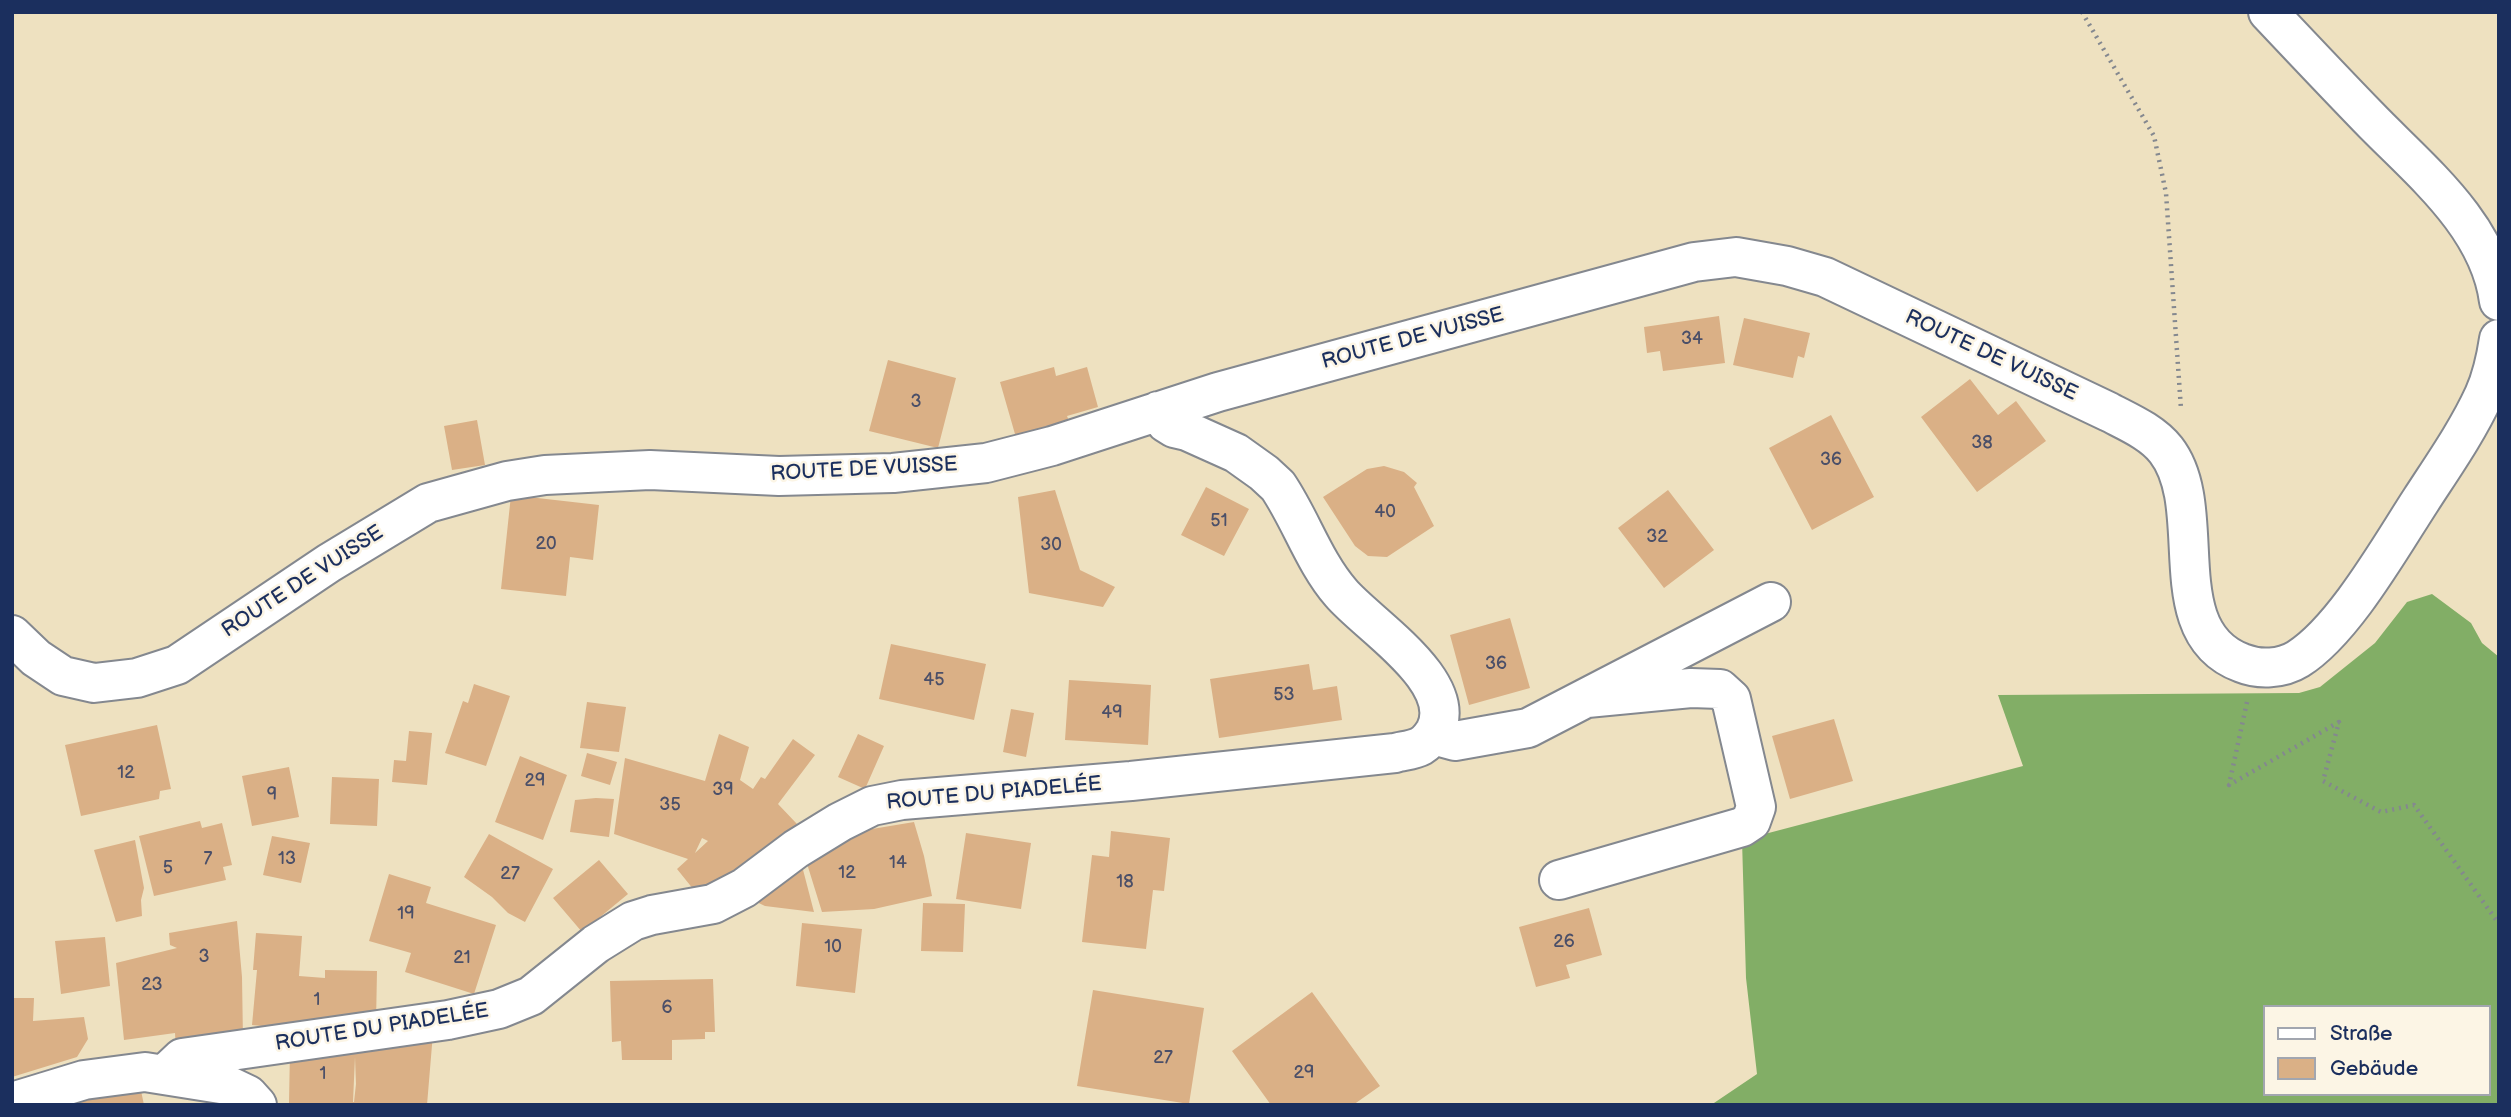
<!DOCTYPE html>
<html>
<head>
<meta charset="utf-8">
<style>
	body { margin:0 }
	#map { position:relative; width:2511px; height:1117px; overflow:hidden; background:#eee1c0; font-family:"Balsamiq Sans",sans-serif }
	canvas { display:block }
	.frame { position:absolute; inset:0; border:14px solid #1b2f5e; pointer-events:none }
	.legend { position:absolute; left:2263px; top:1005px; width:228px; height:91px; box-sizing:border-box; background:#fcf5e5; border:2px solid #a2a6af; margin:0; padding:9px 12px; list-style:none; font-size:21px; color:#1b2f5e }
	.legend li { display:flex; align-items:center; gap:14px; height:35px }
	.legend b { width:35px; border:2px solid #a2a6af }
</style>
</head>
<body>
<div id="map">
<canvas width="2511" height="1117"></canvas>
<div class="frame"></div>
<ul class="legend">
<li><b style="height:9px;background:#fff"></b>Straße</li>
<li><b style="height:19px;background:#dab086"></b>Gebäude</li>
</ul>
</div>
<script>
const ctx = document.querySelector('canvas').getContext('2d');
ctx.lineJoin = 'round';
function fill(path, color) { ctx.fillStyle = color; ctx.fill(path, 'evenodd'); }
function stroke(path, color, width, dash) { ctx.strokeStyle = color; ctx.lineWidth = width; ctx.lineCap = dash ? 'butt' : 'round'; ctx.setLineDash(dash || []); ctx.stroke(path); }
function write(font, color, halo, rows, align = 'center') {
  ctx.font = font + ' "Balsamiq Sans",sans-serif'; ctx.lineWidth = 5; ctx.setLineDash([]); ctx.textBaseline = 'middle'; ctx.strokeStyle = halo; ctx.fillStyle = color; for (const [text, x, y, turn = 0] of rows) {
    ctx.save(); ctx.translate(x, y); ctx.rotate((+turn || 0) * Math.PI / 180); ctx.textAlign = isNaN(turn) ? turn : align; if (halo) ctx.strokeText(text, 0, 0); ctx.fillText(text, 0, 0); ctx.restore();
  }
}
fill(new Path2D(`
	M 2432,594 L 2471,623 L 2482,643 L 2499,657 L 2499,1105 L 1711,1105 L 1757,1074 L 1746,978 L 1742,840 L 2023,766 L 1998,695 L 2299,693 L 2320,687 L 2375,643 L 2407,602 ZM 2264,1007 L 2488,1007 L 2488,1094 L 2264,1094 Z`), '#82ae66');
fill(new Path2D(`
	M 1719,316 L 1725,363 L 1663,371 L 1660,351 L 1647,353 L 1644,327 Z
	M 1744,318 L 1810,333 L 1804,358 L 1798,356 L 1793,378 L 1733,365 Z
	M 888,360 L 956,378 L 938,448 L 869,431 Z
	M 1054,367 L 1056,376 L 1087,367 L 1098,407 L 1067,416 L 1071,426 L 1017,441 L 1000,382 Z
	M 1970,379 L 1998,415 L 2016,401 L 2046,441 L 1977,492 L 1921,417 Z
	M 1831,415 L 1874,497 L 1812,530 L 1769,448 Z
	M 477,420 L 485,465 L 452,470 L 444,426 Z
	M 1384,466 L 1404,472 L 1417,483 L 1414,487 L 1434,526 L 1387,557 L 1368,556 L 1355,546 L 1323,497 L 1367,469 Z
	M 1206,487 L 1249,509 L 1224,556 L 1181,535 Z
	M 1055,490 L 1080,570 L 1115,587 L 1103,607 L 1029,593 L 1018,497 Z
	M 1668,490 L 1714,550 L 1664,588 L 1618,528 Z
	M 511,495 L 599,505 L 593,560 L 570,557 L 566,596 L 501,589 Z
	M 1510,618 L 1530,688 L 1469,705 L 1450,635 Z
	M 891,644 L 986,664 L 974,720 L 879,699 Z
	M 1309,664 L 1313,690 L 1337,686 L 1342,720 L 1219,738 L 1210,679 Z
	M 1069,680 L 1151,685 L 1148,745 L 1065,740 Z
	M 474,684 L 510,696 L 486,766 L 445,753 L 463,701 L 468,703 Z
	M 587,702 L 626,707 L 619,752 L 580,748 Z
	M 1011,709 L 1034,713 L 1026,757 L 1003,752 Z
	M 1834,719 L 1853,781 L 1790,799 L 1772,736 Z
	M 157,725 L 171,789 L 160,791 L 159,799 L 81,816 L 65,745 Z
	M 409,731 L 432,733 L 427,785 L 392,782 L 394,760 L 406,761 Z
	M 719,734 L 749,747 L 740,780 L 753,789 L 761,777 L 765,779 L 793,739 L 815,755 L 778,804 L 797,824 L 761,863 L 702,900 L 677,869 L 688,859 L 614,834 L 625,758 L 705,781 ZM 702,838 L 708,841 L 695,853 Z
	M 858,734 L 884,746 L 865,789 L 838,777 Z
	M 587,753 L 617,762 L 610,785 L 581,776 Z
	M 520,756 L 567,775 L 543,840 L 495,822 Z
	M 289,767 L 299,817 L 252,826 L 242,776 Z
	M 332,777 L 379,779 L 377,826 L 330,824 Z
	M 596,798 L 614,799 L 609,837 L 570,832 L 575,800 Z
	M 200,821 L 202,828 L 222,823 L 232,865 L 223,867 L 226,880 L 154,896 L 139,836 Z
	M 914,822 L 924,856 L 932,896 L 874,909 L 822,912 L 804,854 L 866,830 Z
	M 1111,831 L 1170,838 L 1164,891 L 1153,890 L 1146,949 L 1082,942 L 1092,855 L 1109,857 Z
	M 966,833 L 1031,843 L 1021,909 L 956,899 Z
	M 489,834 L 553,869 L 525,922 L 508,913 L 492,897 L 464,877 Z
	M 272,836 L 310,843 L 301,883 L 263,875 Z
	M 135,840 L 144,888 L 141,900 L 142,916 L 116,922 L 94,850 Z
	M 599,860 L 628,894 L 582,932 L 553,898 Z
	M 801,862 L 814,912 L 765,906 L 746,897 Z
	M 389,874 L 431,887 L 426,903 L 496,925 L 474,994 L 405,972 L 411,953 L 369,941 Z
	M 923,903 L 965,904 L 963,952 L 921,951 Z
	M 1589,908 L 1602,955 L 1566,965 L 1570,978 L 1536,987 L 1519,927 Z
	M 237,921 L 242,977 L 243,1040 L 176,1051 L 175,1033 L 124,1040 L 116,963 L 177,948 L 170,945 L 169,933 Z
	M 802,923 L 862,929 L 855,993 L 796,986 Z
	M 256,933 L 302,936 L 299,976 L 325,978 L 325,970 L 377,971 L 376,1023 L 301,1030 L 252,1025 L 257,970 L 253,970 Z
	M 105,937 L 110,986 L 61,994 L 55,941 Z
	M 713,979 L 715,1032 L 705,1032 L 705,1039 L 672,1040 L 672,1060 L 622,1060 L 621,1041 L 612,1042 L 610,981 Z
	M 1093,990 L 1204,1008 L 1189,1104 L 1077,1086 Z
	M 1312,992 L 1380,1086 L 1353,1105 L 1271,1105 L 1232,1051 Z
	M 12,998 L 34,998 L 33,1021 L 84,1017 L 88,1039 L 77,1057 L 12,1077 Z
	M 433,1033 L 427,1105 L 289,1103 L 290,1050 ZM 355,1057 L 356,1084 L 354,1102 L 353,1102 Z
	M 139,1081 L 144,1105 L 32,1105 Z`), '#dab086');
const minor = new Path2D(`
	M 2268,12 C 2301,47 2334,82 2368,117 C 2418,169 2489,224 2499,301
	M 12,635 L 36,658 L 63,676 L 94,683 L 137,678 L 177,665 L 329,563 L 428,503 L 507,481 L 545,475 L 650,470 L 779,476 L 893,473 L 986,463 L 1052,446 L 1218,392 L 1694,262 L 1736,257 L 1787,266 L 1825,277 L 2109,412 C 2128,422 2152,432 2166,450 C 2212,509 2158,632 2242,663 C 2259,670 2282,669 2298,659 C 2344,630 2391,546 2421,500 C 2443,466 2467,432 2484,395 C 2492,377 2496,359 2499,339
	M 1433,735 L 1455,741 L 1528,728 L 1771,602
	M 1559,880 L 1742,827 L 1751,821 L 1756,807 L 1731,699 L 1720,689 L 1691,688 L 1587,698
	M 164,1075 L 182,1058 L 448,1020 L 499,1009 L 531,996 L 596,944 L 633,921 L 652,915 L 713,904 L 744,888 L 796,849 L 840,822 L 872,806 L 902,800 L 1131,781 L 1395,753 C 1402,751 1414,750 1421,746 C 1426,743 1432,736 1435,731 C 1461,682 1368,625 1341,593 C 1314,562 1301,520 1278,486 L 1264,473 L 1236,453 L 1187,431 L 1174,428 L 1166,423 L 1158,411
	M 12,1102 L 84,1080 L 145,1072 L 227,1085 L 248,1095 L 257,1105`);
stroke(minor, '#84888f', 42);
stroke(new Path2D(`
	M 2082,12 L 2154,136 L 2166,193 L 2181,409
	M 2247,702 L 2229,785 L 2339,722 L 2323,781 L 2381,812 L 2414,805 L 2499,924`), '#84888f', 4.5, [2, 5]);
stroke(minor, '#fff', 38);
write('18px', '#4b4f68', null, [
	["34",1692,339],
	["3",916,402],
	["38",1982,443],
	["36",1831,460],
	["40",1385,512],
	["51",1219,521],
	["32",1657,537],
	["20",546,544],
	["30",1051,545],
	["36",1496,664],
	["45",934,680],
	["53",1284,695],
	["49",1112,713],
	["12",126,773],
	["29",535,781],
	["39",723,790],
	["9",272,795],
	["35",670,805],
	["7",208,859],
	["13",287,859],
	["14",898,863],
	["5",168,868],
	["12",847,873],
	["27",510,874],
	["18",1125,882],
	["19",406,914],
	["26",1564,942],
	["10",833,947],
	["3",204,957],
	["21",462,958],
	["23",152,985],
	["1",317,1000],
	["6",667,1008],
	["27",1163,1058],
	["29",1304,1073],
	["1",323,1074]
]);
write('21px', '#1b2f5e', '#fcf5e5', [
	["ROUTE DE VUISSE",1413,339,-15],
	["ROUTE DE VUISSE",1991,356,25],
	["ROUTE DE VUISSE",864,470,-3],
	["ROUTE DE VUISSE",303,582,-33],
	["ROUTE DU PIADELÉE",994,794,-5],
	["ROUTE DU PIADELÉE",382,1028,-9]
]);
</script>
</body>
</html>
